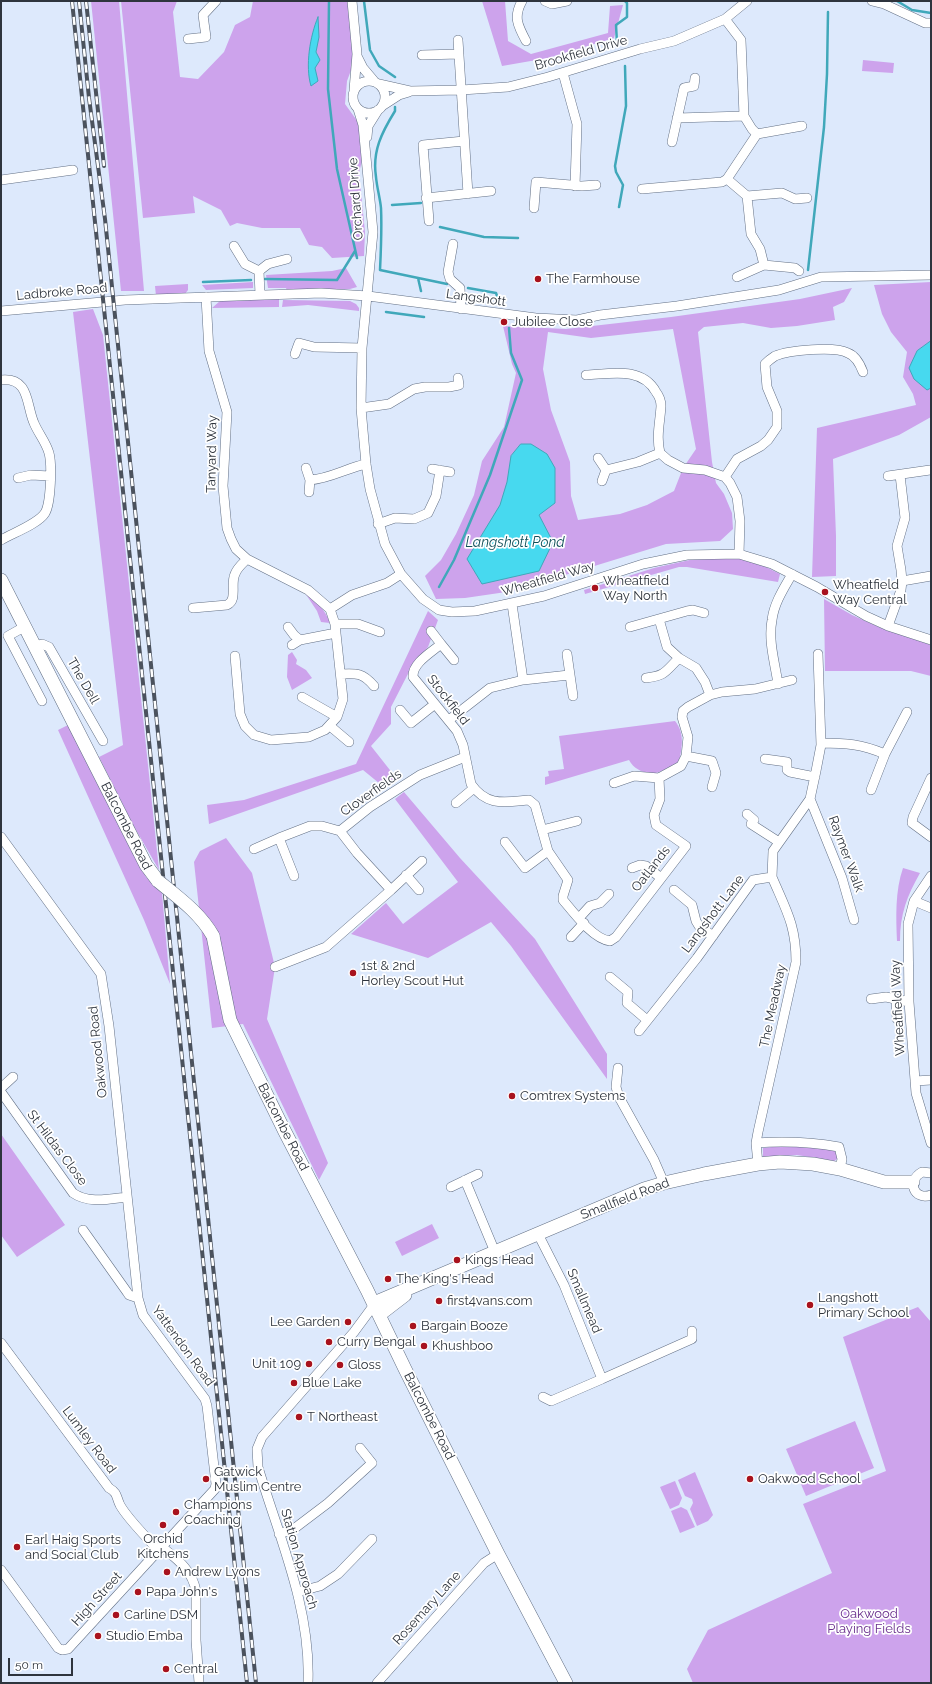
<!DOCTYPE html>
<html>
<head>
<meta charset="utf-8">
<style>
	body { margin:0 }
	#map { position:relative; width:932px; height:1684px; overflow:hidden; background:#dde9fc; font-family:Raleway,sans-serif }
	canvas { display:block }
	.frame { position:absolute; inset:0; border:2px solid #2e343d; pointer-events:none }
	.scale { position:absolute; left:8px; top:1658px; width:65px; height:18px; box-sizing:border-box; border:2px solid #2e343d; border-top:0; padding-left:5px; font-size:12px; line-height:14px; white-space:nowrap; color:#2e343d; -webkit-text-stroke:3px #fff; paint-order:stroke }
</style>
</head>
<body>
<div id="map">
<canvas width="932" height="1684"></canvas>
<div class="frame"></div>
<div class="scale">50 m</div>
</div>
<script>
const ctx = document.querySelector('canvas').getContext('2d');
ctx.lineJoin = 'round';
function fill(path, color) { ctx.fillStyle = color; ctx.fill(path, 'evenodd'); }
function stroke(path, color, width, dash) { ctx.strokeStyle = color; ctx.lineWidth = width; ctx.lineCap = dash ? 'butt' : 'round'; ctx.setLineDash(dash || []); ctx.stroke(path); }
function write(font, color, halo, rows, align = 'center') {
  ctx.font = font + ' Raleway,sans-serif'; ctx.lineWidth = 3.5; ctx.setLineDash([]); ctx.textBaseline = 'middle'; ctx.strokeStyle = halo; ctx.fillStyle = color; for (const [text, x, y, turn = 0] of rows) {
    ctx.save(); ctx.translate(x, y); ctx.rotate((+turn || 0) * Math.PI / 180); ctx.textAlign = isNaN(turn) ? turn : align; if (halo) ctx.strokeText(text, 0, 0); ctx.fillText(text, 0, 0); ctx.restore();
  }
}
fill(new Path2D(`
	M 91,1 L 119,1 L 144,291 L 121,291 Z
	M 121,1 L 177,1 L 173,12 L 180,77 L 198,79 L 224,52 L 235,25 L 250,17 L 253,1 L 352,1 L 357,54 L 347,81 L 345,104 L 358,122 L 365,148 L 359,173 L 365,232 L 364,256 L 332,258 L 322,247 L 309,245 L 300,228 L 262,228 L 237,223 L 230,226 L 221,210 L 193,196 L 195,213 L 143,218 Z
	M 482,1 L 505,1 L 508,41 L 531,54 L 608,33 L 610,6 L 623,5 L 614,38 L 548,58 L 502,66 Z
	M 863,60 L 894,63 L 893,73 L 862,71 Z
	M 346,268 L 357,287 L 350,289 L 287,291 L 286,288 L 268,288 L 266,275 L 332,271 Z
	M 253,282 L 253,288 L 206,290 L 202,285 Z
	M 931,282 L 931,417 L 899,435 L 833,459 L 836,536 L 836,576 L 812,577 L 817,428 L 916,405 L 913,394 L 903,377 L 907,352 L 891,332 L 882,314 L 874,285 Z
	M 188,284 L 188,290 L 185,294 L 156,296 L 155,286 Z
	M 852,288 L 844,302 L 833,307 L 835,320 L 797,326 L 771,328 L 743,323 L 704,327 L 698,332 L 712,462 L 716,483 L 724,494 L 732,513 L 733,529 L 720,541 L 666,544 L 513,591 L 465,598 L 436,599 L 425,576 L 441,560 L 456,534 L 474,495 L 482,461 L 504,427 L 516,373 L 512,364 L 503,326 L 566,329 L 671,317 L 800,299 ZM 673,329 L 696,449 L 683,468 L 674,491 L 647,505 L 620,514 L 578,520 L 571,496 L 570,462 L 551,410 L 543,369 L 548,332 L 591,338 Z
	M 279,299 L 279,307 L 212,308 L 220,301 Z
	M 283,300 L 350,301 L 356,304 L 359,308 L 359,311 L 308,305 L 282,307 Z
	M 93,309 L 103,335 L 159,870 L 132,823 L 99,757 L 123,745 L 73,312 Z
	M 703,557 L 738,558 L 764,566 L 780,574 L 778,582 L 687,567 L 679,567 L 585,594 L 584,590 L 654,568 Z
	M 305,593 C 317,602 325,609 330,623 L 321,622 L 317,611 Z
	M 824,599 L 852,615 L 881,628 L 931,645 L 931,676 L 911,671 L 825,671 Z
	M 428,611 L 438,620 L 428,647 L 411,668 L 391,707 L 391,724 L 371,746 L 397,779 L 385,788 L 363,770 L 209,824 L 207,805 L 244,800 L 356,764 Z
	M 292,652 L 297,660 L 296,664 L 306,670 L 312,678 L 292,690 L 287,677 L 288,655 Z
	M 675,721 C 685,733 682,748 679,762 C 673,765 666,770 659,772 C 648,776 634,770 629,760 L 545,785 L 545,777 L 549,776 L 548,771 L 564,769 L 559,736 Z
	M 70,724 L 146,877 L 162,893 L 170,984 L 144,920 L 58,730 Z
	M 404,792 L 460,858 L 535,939 L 607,1054 L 607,1079 L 511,946 L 491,922 L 428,958 L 351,934 L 386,903 L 403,924 L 458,882 L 395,799 Z
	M 226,838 L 252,873 L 275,967 L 267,1019 L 328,1163 L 319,1180 L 243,1024 L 212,1028 L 194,862 L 200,851 Z
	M 903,868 L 920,873 C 907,896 900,914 900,941 L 897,941 C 896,917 895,891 903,868 Z
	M 1,1134 L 65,1225 L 17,1257 L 1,1235 Z
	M 781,1146 L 800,1146 L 836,1150 L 838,1154 L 837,1159 L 834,1161 L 797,1155 L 763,1157 L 763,1148 Z
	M 432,1224 L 439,1238 L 402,1256 L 395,1242 Z
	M 918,1307 L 931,1322 L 931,1683 L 693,1683 L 687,1669 L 708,1630 L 832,1573 L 803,1504 L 886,1471 L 843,1337 Z
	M 855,1421 L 874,1468 L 806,1496 L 786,1449 Z
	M 695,1472 L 713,1515 L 708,1521 L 697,1526 L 690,1509 L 693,1503 L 692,1499 L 685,1496 L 678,1480 Z
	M 675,1481 L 682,1498 L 679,1505 L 670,1509 L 660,1487 Z
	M 681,1507 L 687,1510 L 695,1527 L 680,1533 L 671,1511 Z`), '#cda3ec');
const water = new Path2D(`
	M 318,17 L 319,37 L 316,52 L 320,60 L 315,68 L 318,81 L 311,86 C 305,66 310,36 318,17 Z
	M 931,341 L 931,388 L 927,390 L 914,379 L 909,368 L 917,351 Z
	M 521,444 L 531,444 L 547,454 L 555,468 L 555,503 L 539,515 L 553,542 L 539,571 L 482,584 L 467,559 L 500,505 L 507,482 L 511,456 Z`);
fill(water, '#47d9ef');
stroke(water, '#40a8ba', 1);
stroke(new Path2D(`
	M 329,1 L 328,89 L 337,169 L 357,258
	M 364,1 L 370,50 L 379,66 L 395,77
	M 897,1 L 912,10 L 931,13
	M 617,43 L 616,25 L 627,17 L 627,3 L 625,1
	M 395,107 L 395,111 C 382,132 372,151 376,177 C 377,188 380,198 381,208 C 382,229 381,249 380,270 L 447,284
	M 392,205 L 421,203
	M 619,207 L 623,185 L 616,172 L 615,166 L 626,106 L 625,66
	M 440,227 L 484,237 L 518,238
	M 808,270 L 824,127 L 827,74 L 828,12
	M 418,278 L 421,291
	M 265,279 L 337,280 L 355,251
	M 203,282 L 251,280
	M 468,288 L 496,293 L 499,302
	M 386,312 L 424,317
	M 439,587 L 454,560 L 490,475 L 522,380 L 511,353 L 509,328`), '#40a8ba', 2.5);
const street = new Path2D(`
	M 352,1 L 357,54 L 354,90
	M 522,1 C 513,17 518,26 526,41
	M 545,1 L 552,4 L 567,1
	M 872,1 L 884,4 L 925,23 L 931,23
	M 725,19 L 741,40 L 744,116 L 752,129 L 757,134 L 802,126
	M 188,39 L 206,37 L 203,15 L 216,1
	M 458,40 L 468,194
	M 422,55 L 459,54
	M 357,56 L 363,68 L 374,81
	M 563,73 L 577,124 L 575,186
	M353 97a16 16 0 1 1 32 0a16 16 0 1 1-32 0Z
	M 379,84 L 410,91 L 461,90 L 508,87 L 548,77 L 640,49 L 674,41 L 725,19 L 747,1
	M 382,106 L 399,95 L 409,92
	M 358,109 L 363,125 L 373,232 L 362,348 L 361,408 L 366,464 L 370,489 L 385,544 L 401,574 L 423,599 L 439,610 L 452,612 L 475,611 L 544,596 L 643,564 L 687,555 L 739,554 L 772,564 L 817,587 L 866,616 L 888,626 L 931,640
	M 677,118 L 744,116
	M 367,137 L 368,126 L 378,110
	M 672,142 L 684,88 L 694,86 L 695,78
	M 727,179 L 747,196 L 751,234 L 760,249 L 764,265
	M 1,180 L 73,170
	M 642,189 L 722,182 L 727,179 L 757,134
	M 747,196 L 782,193 L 795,199 L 807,198
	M 426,198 L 491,191
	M 534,208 L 536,182 L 582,186 L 596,185
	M 429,221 L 423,145 L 464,141
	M 453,244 L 448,272 L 450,279 L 460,288 L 461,309
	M 234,246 L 245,264 L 259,271 L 260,295
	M 259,271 L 268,264 L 287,259
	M 737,277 L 764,265 L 795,268 L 799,271
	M 206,297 L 209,351 L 227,412 L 223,486 L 227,528 L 231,539 L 236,549 L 247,559 L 308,590 L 330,609 L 335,624 L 343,699 L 337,717 L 325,730 L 309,737 L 271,740 L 254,735 L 245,726 L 240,714 L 235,656
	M 1,311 L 125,300 L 321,293 L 368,296 L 536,318 L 577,320 L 600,315 L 677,306 L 779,290 L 821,277 L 931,275
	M 295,354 L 299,343 L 314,347 L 362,348
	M 586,375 C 610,374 642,366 656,392 C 659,396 661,401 661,406 C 660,423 656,436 660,453 L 668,460 L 683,468 L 705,470 L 725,477 L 730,483 L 737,497 L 740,521 L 739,554
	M 1,380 C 30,377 26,405 34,423 C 38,433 46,442 49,453 C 52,464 51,503 45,513 C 38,524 13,533 1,540
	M 361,408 L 389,404 L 414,389 L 425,387 L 449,387 L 459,385 L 458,378
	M 598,458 L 606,470 L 602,481
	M 306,468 L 310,480 L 309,492
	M 432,469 L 450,472
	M 606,470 L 638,462 L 660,453
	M 888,476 L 930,470
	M 725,477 L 737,459 L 761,446 L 768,440 L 777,427 L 777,411 L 767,387 L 765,364 C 768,361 772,358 775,356 C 789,350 835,346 848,353 C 856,356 860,364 863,372
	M 18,478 L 31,475 L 50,476
	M 310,480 C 329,479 347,468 366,464
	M 378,524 L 395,518 L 414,519 L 428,513 L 436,496 L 440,470
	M 902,581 L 931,576
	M 512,604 L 523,680
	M 193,608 L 227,605 C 238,600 230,584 235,574 C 237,568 243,563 247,559
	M 330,609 L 352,595 L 387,583 L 401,574
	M 659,619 L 667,647 L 679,658 L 696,668 L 705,682 L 710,695
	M 335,624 L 358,624 L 380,632
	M 888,626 L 901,590 L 902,581 L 901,570 L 897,546 L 905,518 L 900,475
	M 24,627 L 8,636 L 42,701
	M 288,627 L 294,635 L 300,640
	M 630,627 L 687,611 L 693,610 L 704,613
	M 431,631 L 441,644
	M 292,645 L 300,640 L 336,633
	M 34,646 L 42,644 L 49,647 L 103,741
	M 567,654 L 573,696
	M 454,660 L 441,644 C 432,652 412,663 413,677 L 457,731 L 463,745 L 471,784 C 487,807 505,802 529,800 L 535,805 L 548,851 L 568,880 L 563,896 L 563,900 C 574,913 593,939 610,941 L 616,937 L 686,846 L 656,825 L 654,815 L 660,799 L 659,778
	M 341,674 C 357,673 363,673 374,686
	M 646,678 C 665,676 665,672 679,658
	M 778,684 C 775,663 768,641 772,620 C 774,603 784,588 792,574
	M 302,697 L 337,717
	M 400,710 L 411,723 L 435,704
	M 449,720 L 490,688 L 523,680 L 569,675
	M 330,726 L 349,742
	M 821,743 C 846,743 861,744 885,754
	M 686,756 L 712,761 L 716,773 L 712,787
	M 765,759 L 787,762 L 787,770 L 790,772 L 815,777
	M 931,778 L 913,817 L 912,823 L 931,837
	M 614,783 L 634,776 L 659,778 L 681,766 L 686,756 L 688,737 L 682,717 L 683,711 L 688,707 L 710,695 L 722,692 L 755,689 L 792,680
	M 871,790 L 885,754 L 907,712
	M 810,799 L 842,878 L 854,920
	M 456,803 L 474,788
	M 747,814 L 754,820 L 751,824 L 779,842
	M 542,830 L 577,821
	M 340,831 L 370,807 L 420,775 L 465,757
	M 1,837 L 101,974 L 109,1026 L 138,1298
	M 505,842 L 525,868 L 548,851
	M 254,849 L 279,838
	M 632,868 L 640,865 L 646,866 L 661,878
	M 406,875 L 419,890
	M 931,876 L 914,901 L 908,924 L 909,1002 L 916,1093 L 931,1143
	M 391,890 L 422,861
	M 674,890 L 692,905 L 696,921 L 699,926 L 713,936
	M 914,901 L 931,908
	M 579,918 L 590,906 L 600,903 L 609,894
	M 571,937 L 584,923
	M 275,967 L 326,947 L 391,890 L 357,853 L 340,831 L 322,826 L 310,826 L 279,838 L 294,876
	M 610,977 L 628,992 L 627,1003 L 647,1020
	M 871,999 L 886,997 L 909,1002
	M 896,999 L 897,1019
	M 639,1031 L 697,958 L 753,880 L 772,877 L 773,851 L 810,799 L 816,771 L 821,745 L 818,654
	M 618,1068 L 616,1087 L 619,1097 L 654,1160 L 664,1183
	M 915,1081 L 931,1080
	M 1,1088 L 13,1077
	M 1,1092 L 73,1193 C 89,1204 109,1199 127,1197
	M 756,1143 C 785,1141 811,1142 839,1147 L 842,1159 L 840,1169
	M 758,1164 L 756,1143 L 758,1132 L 796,962 C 796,925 786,910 772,877
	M 931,1173 L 922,1172 C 906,1181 914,1201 931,1195
	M 465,1180 L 495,1252
	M 451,1187 L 478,1174
	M 538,1234 L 564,1285 L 602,1379 L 692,1339 L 692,1331
	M 1,1343 L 109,1488 C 118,1493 116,1497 120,1505 C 127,1518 148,1539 158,1550
	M 543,1397 L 551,1401 L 602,1379
	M 279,1534 L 295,1528 L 328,1503 L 372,1463 L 360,1448
	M 162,1547 C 178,1560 192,1570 196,1591 L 196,1640 L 199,1683
	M 1,1570 L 58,1648 L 62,1650 L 68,1649 L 215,1489 L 216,1484 L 207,1406 L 205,1399 L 143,1315 L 138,1298 L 129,1295 L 127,1292 L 83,1230
	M 297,1592 L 320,1586 L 338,1574 L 372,1539
	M 308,1683 C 311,1608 279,1537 258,1467 L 257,1449 L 262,1437 L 354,1332 L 371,1309 L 374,1303
	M 377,1683 L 484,1563 L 498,1554`);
const secondary = new Path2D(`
	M 1,580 L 146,865 L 158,881
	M 213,936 L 230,1020 L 284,1130 L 367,1290 L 405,1369 L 498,1554 L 566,1683
	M 374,1303 L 644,1189 L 664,1183 L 704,1174 L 758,1164 L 780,1162 L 813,1164 L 840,1169 L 884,1182 L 913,1182
	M 379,1315 L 405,1295`);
stroke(street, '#637085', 10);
stroke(secondary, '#637085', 14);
stroke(street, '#fff', 9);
stroke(secondary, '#fff', 13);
const rail = new Path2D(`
	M 72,1 L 247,1683
	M 79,1 L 89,98 L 105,219 L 256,1683
	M 86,1 L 104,166`);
stroke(rail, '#4b525d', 4);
stroke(rail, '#fff', 2.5, [8]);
const secondaryBridge = new Path2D(`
	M 158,881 C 179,898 200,913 213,936`);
stroke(secondaryBridge, '#637085', 14, []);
stroke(secondaryBridge, '#fff', 13);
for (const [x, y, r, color] of [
	[538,279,4,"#a8121d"],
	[504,322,4,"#a8121d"],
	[595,588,4,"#a8121d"],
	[825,592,4,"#a8121d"],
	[353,973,4,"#a8121d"],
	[512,1096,4,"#a8121d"],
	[457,1260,4,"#a8121d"],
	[388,1279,4,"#a8121d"],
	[439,1301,4,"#a8121d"],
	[810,1305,4,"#a8121d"],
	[348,1322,4,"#a8121d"],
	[413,1326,4,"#a8121d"],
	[329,1342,4,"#a8121d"],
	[424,1346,4,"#a8121d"],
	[309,1364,4,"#a8121d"],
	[340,1365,4,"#a8121d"],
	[294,1383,4,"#a8121d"],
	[299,1417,4,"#a8121d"],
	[206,1479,4,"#a8121d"],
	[750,1479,4,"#a8121d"],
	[176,1512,4,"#a8121d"],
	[163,1525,4,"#a8121d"],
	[17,1547,4,"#a8121d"],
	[167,1572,4,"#a8121d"],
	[138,1592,4,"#a8121d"],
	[116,1615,4,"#a8121d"],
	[98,1636,4,"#a8121d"],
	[166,1669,4,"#a8121d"]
]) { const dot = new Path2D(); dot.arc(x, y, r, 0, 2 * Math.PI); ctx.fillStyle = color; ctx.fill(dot); stroke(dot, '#fff', 1.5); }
write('13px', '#2e343d', '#fff', [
	["Brookfield Drive",581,53,-16],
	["Orchard Drive",356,199,-94],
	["Ladbroke Road",62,292,-5],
	["Langshott",476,298,8],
	["Tanyard Way",212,454,-89],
	["Wheatfield Way",548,579,-16],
	["The Dell",83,681,60],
	["Stockfield",448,700,52],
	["Cloverfields",371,793,-35],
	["Balcombe Road",126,826,63],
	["Raymer Walk",846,854,70],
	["Oatlands",651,869,-52],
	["Langshott Lane",713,914,-53],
	["The Meadway",773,1006,-78],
	["Wheatfield Way",898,1008,-93],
	["Oakwood Road",98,1052,-96],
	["Balcombe Road",283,1127,63],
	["St Hildas Close",57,1148,53],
	["Smallfield Road",625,1199,-21],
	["Smallmead",584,1301,67],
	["Yattendon Road",183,1346,54],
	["Balcombe Road",429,1416,63],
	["Lumley Road",89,1440,53],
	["Station Approach",299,1559,74],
	["High Street",97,1599,-48],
	["Rosemary Lane",427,1608,-48]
]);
write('13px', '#2e343d', '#fff', [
	["The Farmhouse",546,279],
	["Jubilee Close",512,322],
	["Wheatfield",603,581],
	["Way North",603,596],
	["Wheatfield",833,585],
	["Way Central",833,600],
	["1st & 2nd",361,966],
	["Horley Scout Hut",361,981],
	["Comtrex Systems",520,1096],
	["Kings Head",465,1260],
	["The King's Head",396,1279],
	["Langshott",818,1298],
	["Primary School",818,1313],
	["first4vans.com",447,1301],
	["Lee Garden",340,1322,"right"],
	["Bargain Booze",421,1326],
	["Curry Bengal",337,1342],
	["Khushboo",432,1346],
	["Unit 109",301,1364,"right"],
	["Gloss",348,1365],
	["Blue Lake",302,1383],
	["T Northeast",307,1417],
	["Gatwick",214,1472],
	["Muslim Centre",214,1487],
	["Oakwood School",758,1479],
	["Champions",184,1505],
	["Coaching",184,1520],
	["Orchid",163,1539,"center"],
	["Kitchens",163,1554,"center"],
	["Earl Haig Sports",25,1540],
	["and Social Club",25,1555],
	["Andrew Lyons",175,1572],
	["Papa John's",146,1592],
	["Carline DSM",124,1615],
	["Studio Emba",106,1636],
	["Central",174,1669]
], 'left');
write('13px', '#692e8c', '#fff', [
	["Oakwood",869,1614],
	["Playing Fields",869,1629]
]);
write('italic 14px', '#104f58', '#fff', [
	["Langshott Pond",515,543]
]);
</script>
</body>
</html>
